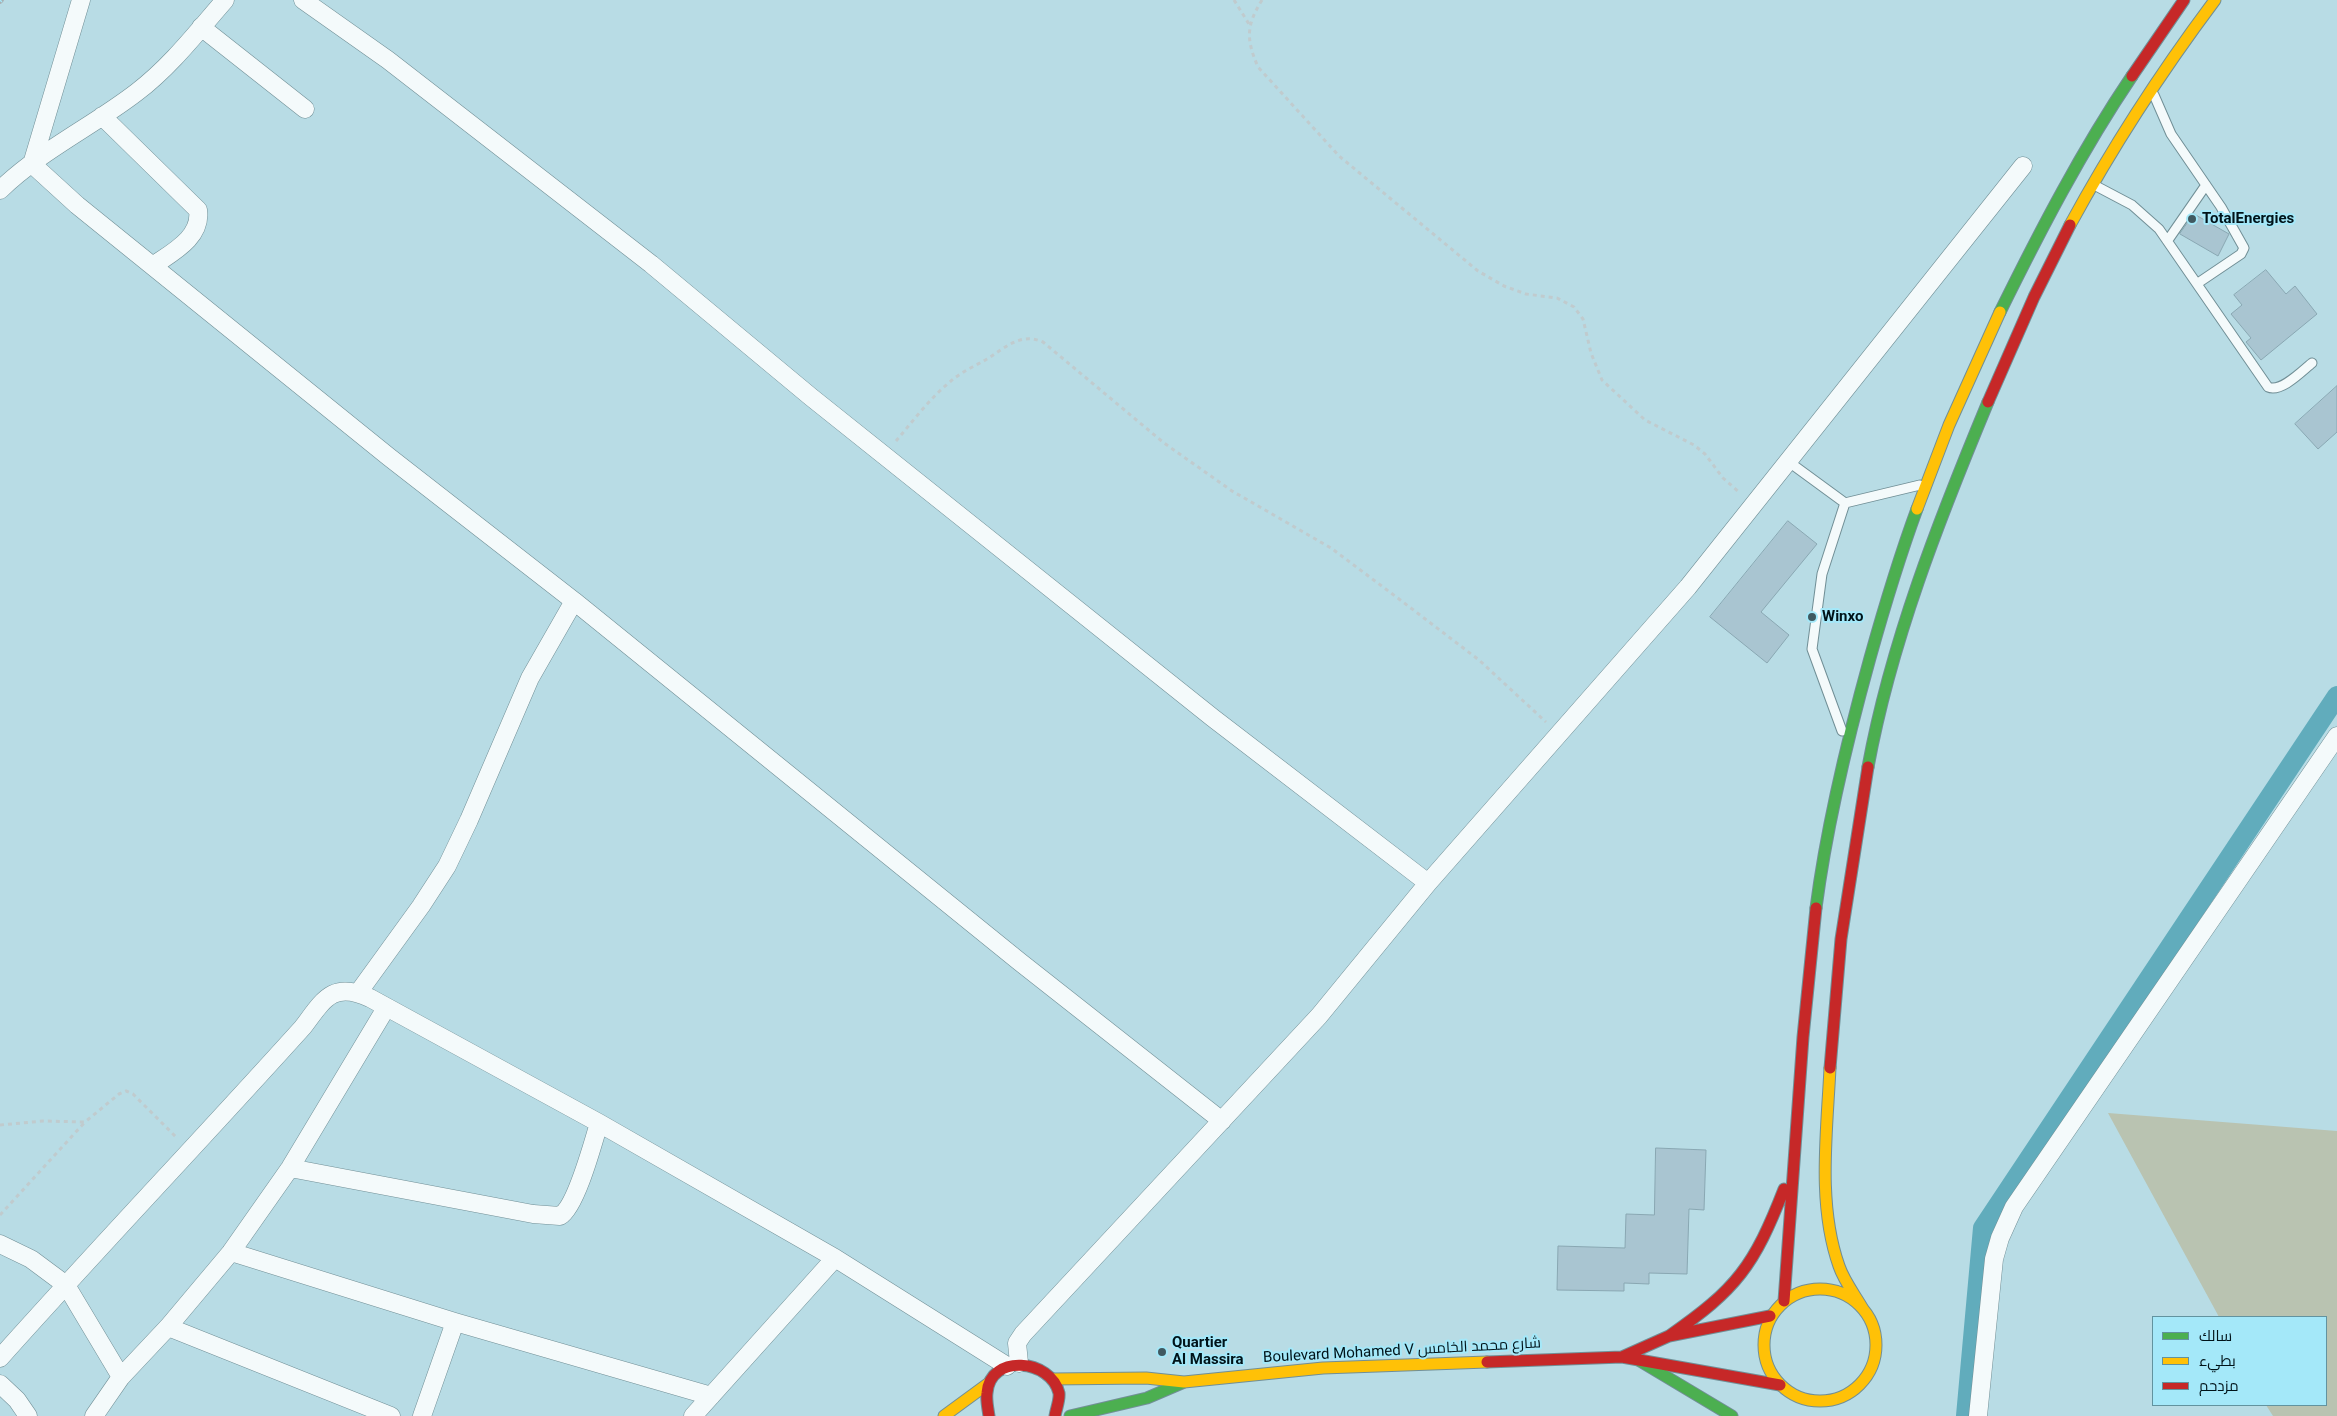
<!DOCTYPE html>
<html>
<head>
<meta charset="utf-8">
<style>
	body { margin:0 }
	#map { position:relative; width:2337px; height:1416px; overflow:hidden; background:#b8dce5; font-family:Roboto,Cairo,sans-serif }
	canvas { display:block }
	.legend { position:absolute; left:2152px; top:1316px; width:175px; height:90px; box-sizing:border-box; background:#a4e8f9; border:1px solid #62939f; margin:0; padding:6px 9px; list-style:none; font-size:15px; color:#001319 }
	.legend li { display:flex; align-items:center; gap:10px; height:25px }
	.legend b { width:25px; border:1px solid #62939f }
</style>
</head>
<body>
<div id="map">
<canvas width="2337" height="1416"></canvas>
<ul class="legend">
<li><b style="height:6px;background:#4caf50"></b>سالك</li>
<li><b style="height:6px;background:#ffc107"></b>بطيء</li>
<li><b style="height:6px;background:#c62828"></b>مزدحم</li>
</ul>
</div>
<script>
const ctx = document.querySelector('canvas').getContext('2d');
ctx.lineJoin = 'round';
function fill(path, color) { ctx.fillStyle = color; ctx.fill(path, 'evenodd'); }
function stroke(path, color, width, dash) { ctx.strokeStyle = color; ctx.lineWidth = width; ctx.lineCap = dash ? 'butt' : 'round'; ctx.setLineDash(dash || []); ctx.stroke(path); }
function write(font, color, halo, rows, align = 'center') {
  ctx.font = font + ' Roboto,Cairo,sans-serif'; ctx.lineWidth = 4; ctx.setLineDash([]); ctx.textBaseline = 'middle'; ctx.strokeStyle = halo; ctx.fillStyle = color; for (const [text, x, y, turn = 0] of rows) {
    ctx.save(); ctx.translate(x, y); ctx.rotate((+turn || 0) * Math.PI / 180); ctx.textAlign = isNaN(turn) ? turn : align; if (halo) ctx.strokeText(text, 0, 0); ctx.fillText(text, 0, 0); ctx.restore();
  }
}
fill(new Path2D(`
	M 2108,1113 L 2337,1131 L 2337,1416 L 2273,1416 L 2266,1405 L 2326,1405 L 2326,1317 L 2219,1317 Z`), '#b9c3b1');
stroke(new Path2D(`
	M 1966,1416 L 1983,1228 L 2337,696`), '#61acbc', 20);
const building = new Path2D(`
	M 2194,214 L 2229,234 L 2218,256 L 2180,234 Z
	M 2266,270 L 2286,294 L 2295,286 L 2317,314 L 2261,360 L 2246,342 L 2251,338 L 2231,314 L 2242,305 L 2234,295 Z
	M 2337,386 L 2337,432 L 2318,449 L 2295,424 Z
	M 1788,521 L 1817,544 L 1761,612 L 1789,635 L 1767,663 L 1710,617 Z
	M 1656,1148 L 1706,1150 L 1704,1210 L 1689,1209 L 1687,1274 L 1649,1273 L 1649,1284 L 1624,1283 L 1624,1291 L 1557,1290 L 1558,1246 L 1625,1248 L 1626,1214 L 1654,1215 Z`);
fill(building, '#a9c5d1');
stroke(building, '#89a7b2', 1);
const lane = new Path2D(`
	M 2154,95 L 2171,134 L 2221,207 L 2244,248 L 2241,254 L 2198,283
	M 2096,186 L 2132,205 L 2159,229 L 2268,387 C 2281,393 2302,371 2312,363
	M 2168,240 L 2206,185
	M 1789,462 L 1845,503
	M 1845,503 L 1920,485
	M 1842,731 L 1812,649 L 1822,574 L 1845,503`);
const street = new Path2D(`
	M 303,0 L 388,60 L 651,264 L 811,397 L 1213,718 L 1428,883
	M 201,27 L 305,109
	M 102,116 L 198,210 C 202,237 173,252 154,265
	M 32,164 L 77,205 L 389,457 L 574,601
	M 32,164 L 81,0
	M 0,190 C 40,151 93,126 137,92 C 171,66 197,32 225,0
	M 358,993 L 421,906 L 447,866 L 469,820 L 530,678 L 574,601 L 1020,962 L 1222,1121
	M 290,1168 L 533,1214 L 560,1216 C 576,1207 593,1143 599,1123
	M 0,1244 L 31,1259 L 66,1285 L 121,1377
	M 231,1252 L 455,1322 L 711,1396
	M 168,1327 L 391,1416
	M 0,1358 C 100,1246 203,1138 303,1027 C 324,999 333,981 370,998 L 599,1123 L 835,1258 L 1007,1366
	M 1019,1363 L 1017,1343 L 1023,1334 L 1319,1016 L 1428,883 L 1688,587 L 2023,166
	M 0,1384 L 17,1400 L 28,1416
	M 94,1416 L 121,1377 L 168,1327 L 231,1252 L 290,1168 L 386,1008
	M 422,1416 L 455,1322
	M 693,1416 L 835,1258
	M 1978,1416 L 1994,1259 L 2000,1238 L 2014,1207 L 2337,736`);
const fast = new Path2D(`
	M 2000,312 C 2040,231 2082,150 2132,76
	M 1868,767 C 1891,642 1939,520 1988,402
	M 1816,908 C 1827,823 1847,741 1870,658 C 1884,608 1899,558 1917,509
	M 1640,1361 L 1732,1416
	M 1070,1416 L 1147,1398 L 1182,1383`);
const slow = new Path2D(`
	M 2070,225 C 2113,146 2161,72 2215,0
	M 1917,509 L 1949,425 L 2000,312
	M 1830,1068 C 1827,1132 1817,1204 1839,1266 C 1844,1281 1855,1295 1863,1309
	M1764 1345a56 56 0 1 1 112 0a56 56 0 1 1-112 0Z
	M 1052,1379 L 1146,1378 L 1184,1382 L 1323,1368 L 1487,1362
	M 944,1416 L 989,1383`);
const jam = new Path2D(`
	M 2132,76 L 2184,0
	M 1988,402 L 2034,297 L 2070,225
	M 1830,1068 L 1841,939 L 1868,767
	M 1784,1301 L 1803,1037 L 1816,908
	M 1669,1336 C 1737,1289 1754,1266 1784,1189
	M 1622,1357 L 1669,1336 L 1770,1316
	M 1487,1362 L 1622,1357 L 1780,1385
	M 989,1416 C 988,1409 986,1400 987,1393 C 990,1353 1051,1359 1059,1393 C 1060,1400 1056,1409 1055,1416`);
stroke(lane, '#718f96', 11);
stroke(street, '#718f96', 19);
stroke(fast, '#718f96', 13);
stroke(slow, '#718f96', 13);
stroke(jam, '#718f96', 13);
stroke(new Path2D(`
	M 1234,0 L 1249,24
	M 1262,0 C 1246,26 1246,39 1258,67 L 1339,156 L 1478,271 L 1504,286 L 1526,294 L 1557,298 L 1574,307 L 1583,319 L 1591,353 L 1602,380 L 1645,420 L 1694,445 L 1705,454 L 1723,478 L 1740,493
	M 896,441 C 913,421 930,398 951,381 C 961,372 975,366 987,359 C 1005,348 1020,332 1043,342 L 1164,443 L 1232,491 L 1331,548 L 1399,599 L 1479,660 L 1546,722
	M 0,1125 L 43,1121 L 85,1122 L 119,1094 L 126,1091 L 133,1094 L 177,1138
	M 0,1215 L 85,1122`), '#c0cbce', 3, [4, 4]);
stroke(lane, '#f4fafb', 9);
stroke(street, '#f4fafb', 18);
stroke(fast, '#4caf50', 11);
stroke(slow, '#ffc107', 11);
stroke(jam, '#c62828', 11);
const rail = new Path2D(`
	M 0,1 L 1,0`);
stroke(rail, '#a8b0b2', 5.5);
stroke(rail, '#a4e8f9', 4, [11]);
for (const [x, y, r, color] of [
	[2192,219,5,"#405960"],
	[1812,617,5,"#405960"],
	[1162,1352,5,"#405960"]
]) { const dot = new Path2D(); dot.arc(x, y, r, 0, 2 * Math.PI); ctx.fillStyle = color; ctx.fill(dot); stroke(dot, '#a4e8f9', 2); }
write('bold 15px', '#001319', '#a4e8f9', [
	["TotalEnergies",2202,219],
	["Winxo",1822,617],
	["Quartier",1172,1343],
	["Al Massira",1172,1360]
], 'left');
write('15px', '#001319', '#a4e8f9', [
	["Boulevard Mohamed V شارع محمد الخامس",1402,1351,-3]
]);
</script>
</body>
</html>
